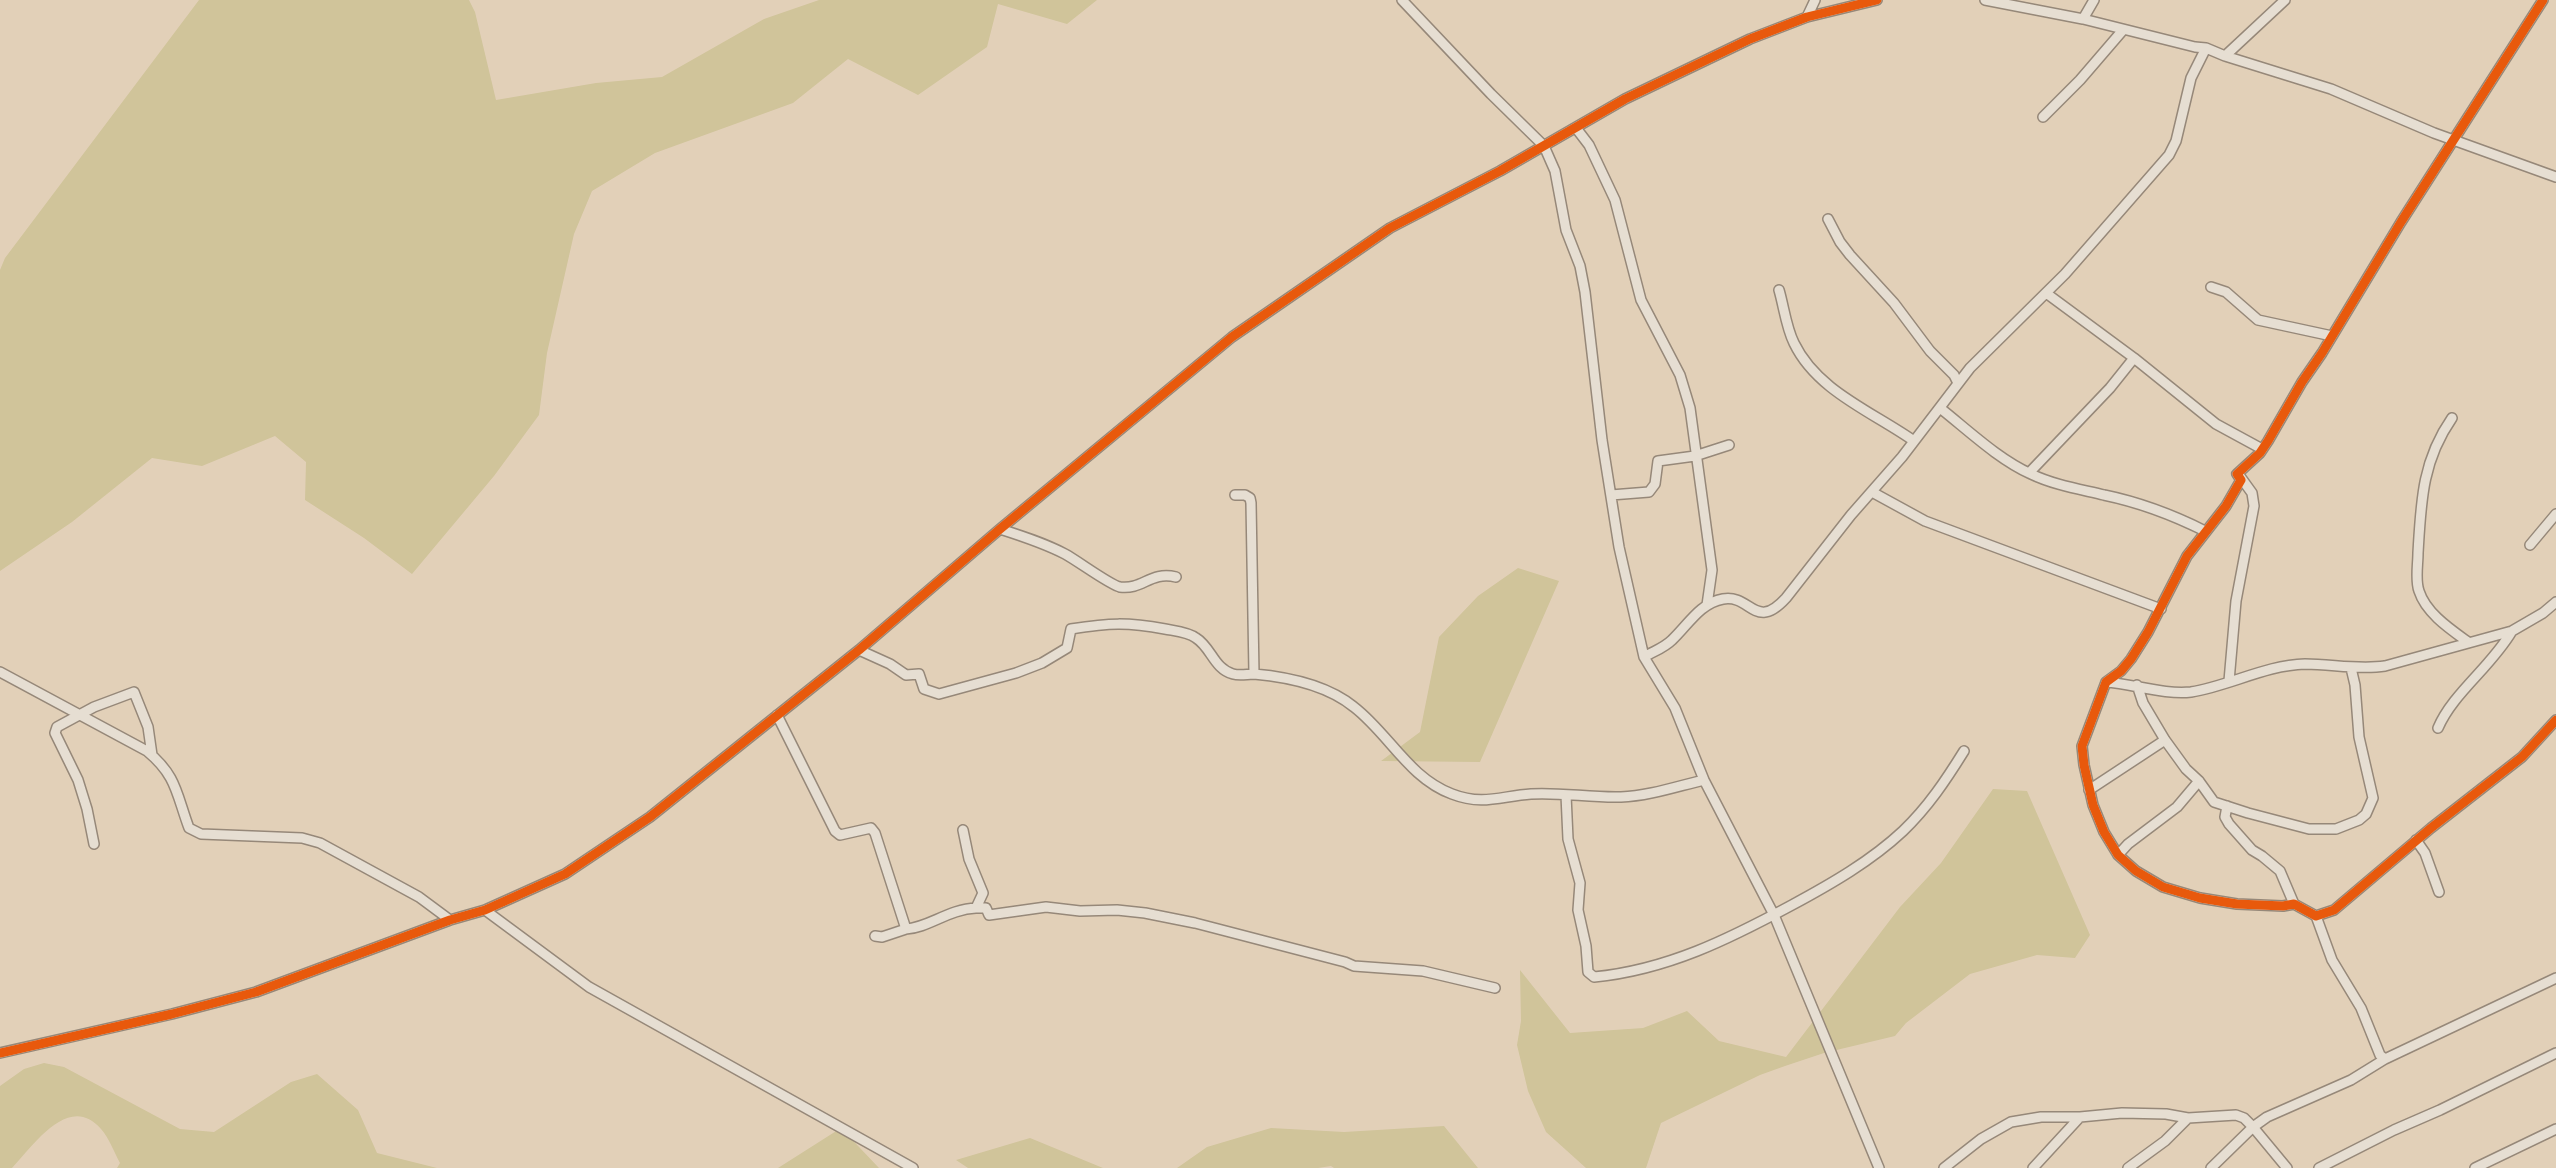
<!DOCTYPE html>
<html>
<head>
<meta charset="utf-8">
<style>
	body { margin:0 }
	canvas { display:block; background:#e2d0b8 }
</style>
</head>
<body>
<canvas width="2556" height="1168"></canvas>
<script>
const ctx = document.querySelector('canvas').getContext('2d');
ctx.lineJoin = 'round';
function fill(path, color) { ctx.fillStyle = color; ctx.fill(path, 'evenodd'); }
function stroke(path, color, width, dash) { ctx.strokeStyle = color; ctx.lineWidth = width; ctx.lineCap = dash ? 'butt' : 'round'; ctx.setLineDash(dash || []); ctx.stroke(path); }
fill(new Path2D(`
	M 199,0 L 469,0 L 475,12 L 496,100 L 596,83 L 662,77 L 764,19 L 819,0 L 1097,0 L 1067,24 L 998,4 L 987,47 L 918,95 L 848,59 L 793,103 L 655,153 L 592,191 L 574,234 L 547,353 L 539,415 L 494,476 L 412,574 L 364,538 L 305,500 L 306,462 L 275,436 L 202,466 L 152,458 L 72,522 L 0,571 L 0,270 L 5,258 Z
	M 1518,568 L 1559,581 L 1480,762 L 1381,761 L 1420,732 L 1439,637 L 1478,596 Z
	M 1993,789 L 2027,791 L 2090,935 L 2075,958 L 2037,955 L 1970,974 L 1906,1023 L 1895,1036 L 1824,1053 L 1785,1066 L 1760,1075 L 1661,1123 L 1646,1168 L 1586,1168 L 1546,1132 L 1528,1091 L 1517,1045 L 1521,1021 L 1520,970 L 1570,1033 L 1643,1028 L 1687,1011 L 1719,1041 L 1786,1057 L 1900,907 L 1941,863 Z
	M 44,1063 L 64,1067 L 180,1129 L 214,1132 L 291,1082 L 317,1074 L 358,1110 L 377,1153 L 437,1168 L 117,1168 L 120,1163 C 114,1152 109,1138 101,1129 C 69,1092 34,1145 12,1168 L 0,1168 L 0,1086 L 24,1069 Z
	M 1444,1126 L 1478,1168 L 1334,1168 L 1331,1166 L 1318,1168 L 1177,1168 L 1207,1147 L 1271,1128 L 1344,1132 Z
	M 841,1128 L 879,1168 L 778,1168 Z
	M 1030,1138 L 1103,1168 L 968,1168 L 956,1160 Z`), '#d0c49a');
const street = new Path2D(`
	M 1402,0 L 1491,94 L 1544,146 L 1555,171 L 1566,230 L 1580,266 L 1585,292 L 1602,440 L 1619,547 L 1644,657 L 1675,708 L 1704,780 L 1774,915 L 1879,1168
	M 1985,0 L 2083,19 L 2195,47 L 2206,48 L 2225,56 L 2331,89 L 2434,133 L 2556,177
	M 2543,0 L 2401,222 L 2322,353 L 2302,382 L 2268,441 L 2260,453 L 2237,474 L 2241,480 L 2226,506 L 2187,556 L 2148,632 L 2131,659 L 2121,671 L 2106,682 L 2082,746 L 2084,765 L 2093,805 L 2104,832 L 2118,855 L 2136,871 L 2163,887 L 2200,898 L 2237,904 L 2283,906 L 2294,904 L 2316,916 L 2334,910 L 2431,828 L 2522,757 L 2556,720
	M 1807,17 L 1815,0
	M 2083,19 L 2094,0
	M 2225,56 L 2285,0
	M 2043,117 L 2080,80 L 2123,30
	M 1576,128 L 1589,145 L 1615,200 L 1641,300 L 1680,375 L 1690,408 L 1712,570 L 1707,605
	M 1828,219 L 1840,242 L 1850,255 L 1894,303 L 1930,351 L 1954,375 L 1958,383
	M 2211,287 L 2226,292 L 2258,320 L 2332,336
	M 1779,290 C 1784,307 1786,327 1794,343 C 1817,391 1873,412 1914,441
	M 2046,293 L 2134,358 L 2216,424 L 2262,449
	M 1940,408 C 1969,431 1998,459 2031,474 C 2054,485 2079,489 2104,495 C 2138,502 2173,515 2205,531
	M 2452,418 C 2422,461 2421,502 2418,553 C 2418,565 2415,580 2419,591 C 2426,613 2450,629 2468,642
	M 2029,473 L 2110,388 L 2134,358
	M 1872,492 L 1925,521 L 2161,609
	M 1235,495 L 1245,495 L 1250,498 L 1251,503 L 1254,674
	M 1611,495 L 1649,492 L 1655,484 L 1658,461 L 1695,456 L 1729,445
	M 1000,529 C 1022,536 1044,543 1065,554 C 1078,561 1110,585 1120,587 C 1143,590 1150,571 1176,577
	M 2530,545 L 2556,514
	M 859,650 L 890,664 L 906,675 L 919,674 L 924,689 L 939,694 L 1016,673 L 1042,663 L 1067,648 L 1071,629 C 1110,623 1126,622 1165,629 C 1175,631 1188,632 1196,638 C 1211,647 1214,669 1233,674 C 1240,676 1247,674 1254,674 C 1288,677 1327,685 1354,707 C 1389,734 1409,778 1452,794 C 1483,806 1501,796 1531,794 C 1560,792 1591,798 1621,797 C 1649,796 1678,786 1704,780
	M 1644,657 C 1654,651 1664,648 1672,640 C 1688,625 1700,603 1723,599 C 1751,594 1755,632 1786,598 L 1851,515 L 1902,457 L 1970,368 L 2065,274 L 2169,155 L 2176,141 L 2191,78 L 2206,48
	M 0,672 L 147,751 C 177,776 176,793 189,828 L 201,834 L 302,838 L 320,843 L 419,897 L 450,920
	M 2229,681 L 2236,601 L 2254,506 L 2252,493 L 2239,475
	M 2106,682 C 2133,684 2165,695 2191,692 C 2229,686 2266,665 2305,664 C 2332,664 2358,670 2385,666 L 2512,631 L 2543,613 L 2556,602
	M 2137,685 L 2143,703 L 2165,740 L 2186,769 L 2199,781 L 2214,802 L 2248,813 L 2309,829 L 2336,829 L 2359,820 L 2366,814 L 2373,798 L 2359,737 L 2355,685 L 2351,668
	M 777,715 L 835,831 L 840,835 L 871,828 L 875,833 L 906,929 C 928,928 949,909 976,908
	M 2438,728 C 2453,693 2491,667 2512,631
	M 2089,790 L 2165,740
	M 1566,795 L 1568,839 L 1580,883 L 1578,910 L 1586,946 L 1588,972 L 1594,977 C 1667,970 1729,939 1792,905 C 1831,884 1871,861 1903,831 C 1928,807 1946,780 1964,751
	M 2227,806 L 2225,817 L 2229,824 L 2252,850 L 2262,856 L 2280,871 L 2294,904
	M 963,830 L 969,859 L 983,893 L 976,908 L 986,908 L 989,915 L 1046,907 L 1080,911 L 1117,910 L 1145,913 L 1195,923 L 1345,962 L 1354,966 L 1423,971 L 1495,988
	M 2416,840 L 2425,853 L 2439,892
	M 94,844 L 87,809 L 78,780 L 55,733 L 57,727 L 94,707 L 134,692 L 148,727 L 152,755
	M 2118,855 L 2128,844 L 2177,807 L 2199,781
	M 485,910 L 589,987 L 913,1168
	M 2316,916 L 2332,960 L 2361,1008 L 2380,1055 L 2385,1059
	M 875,936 L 882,937 L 906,929
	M 0,1053 L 172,1014 L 256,992 L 450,920 L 485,910 L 565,874 L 650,817 L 859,650 L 1000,529 L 1232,337 L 1390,228 L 1500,171 L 1625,99 L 1750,39 L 1807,17 L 1877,0
	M 1944,1168 L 1981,1139 L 2011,1122 L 2041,1117 L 2080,1117 L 2122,1113 L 2166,1114 L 2188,1118 L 2236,1115 L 2244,1118 L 2253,1127 L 2287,1168
	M 2033,1168 L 2080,1117
	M 2128,1168 L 2165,1141 L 2188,1118
	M 2211,1168 L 2253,1127 L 2267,1117 L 2351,1080 L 2385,1059 L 2556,978
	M 2319,1168 L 2394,1130 L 2440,1110 L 2556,1053
	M 2475,1168 L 2556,1129`);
stroke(street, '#968879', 12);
stroke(street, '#e6ded2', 9);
stroke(new Path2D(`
	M 2543,0 L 2401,222 L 2322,353 L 2302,382 L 2268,441 L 2260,453 L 2237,474 L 2241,480 L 2226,506 L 2187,556 L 2148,632 L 2131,659 L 2121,671 L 2106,682 L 2082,746 L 2084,765 L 2093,805 L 2104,832 L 2118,855 L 2136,871 L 2163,887 L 2200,898 L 2237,904 L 2283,906 L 2294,904 L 2316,916 L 2334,910 L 2431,828 L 2522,757 L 2556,720
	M 0,1053 L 172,1014 L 256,992 L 450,920 L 485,910 L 565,874 L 650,817 L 859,650 L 1000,529 L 1232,337 L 1390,228 L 1500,171 L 1625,99 L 1750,39 L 1807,17 L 1877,0`), '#e8590c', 9);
</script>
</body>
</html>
